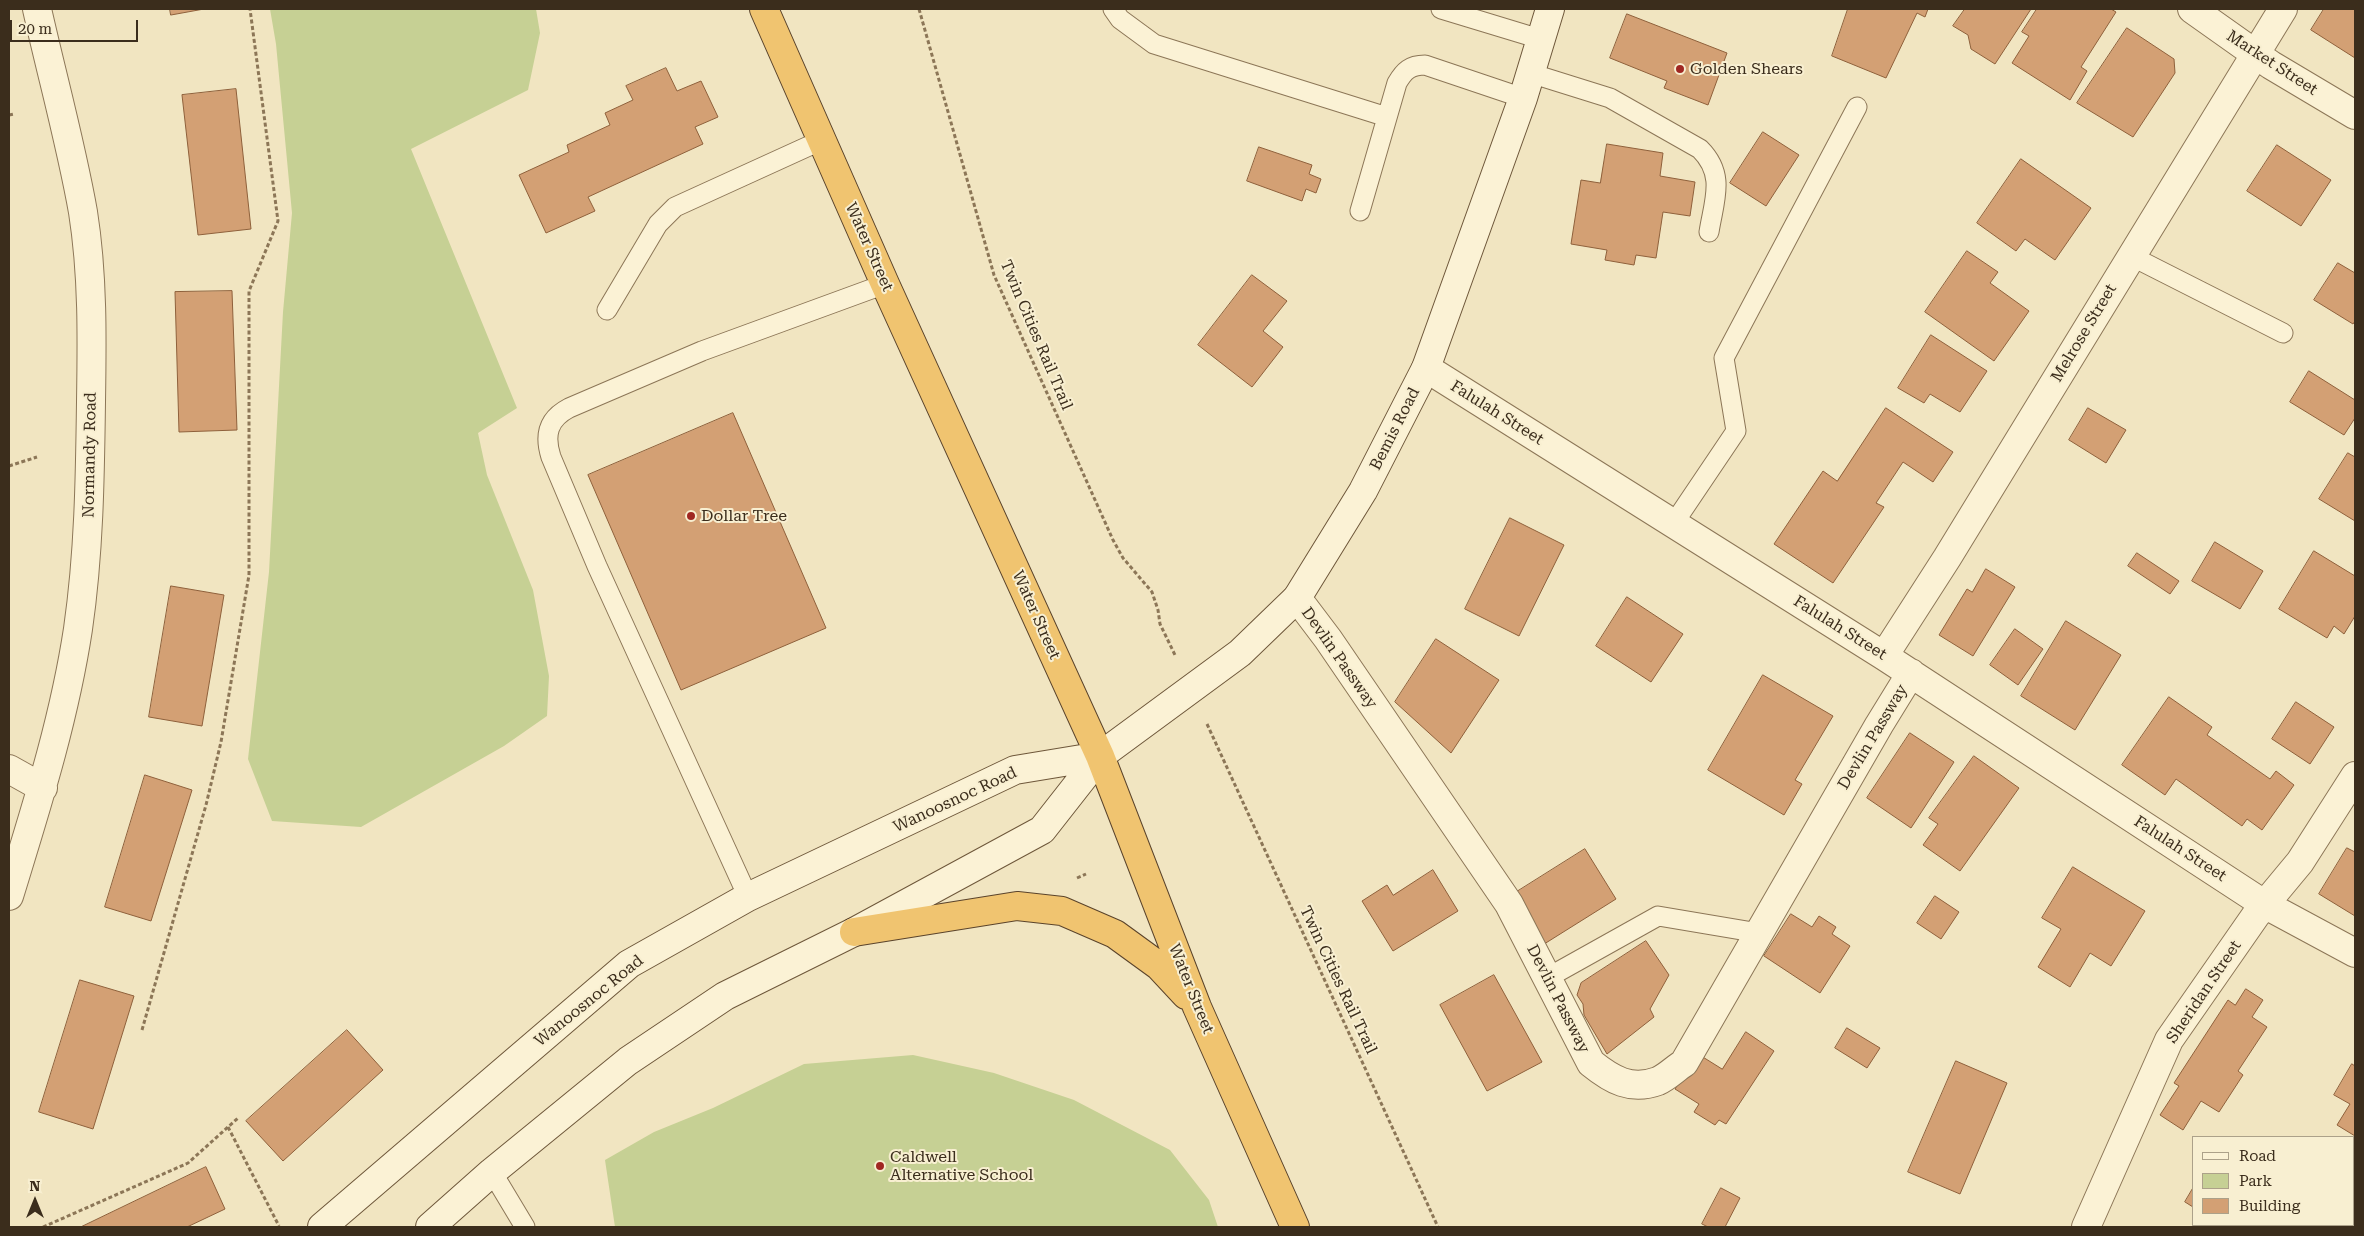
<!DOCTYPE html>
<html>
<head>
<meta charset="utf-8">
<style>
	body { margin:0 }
	#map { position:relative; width:2364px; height:1236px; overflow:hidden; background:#f1e5c1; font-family:"Roboto Serif",serif }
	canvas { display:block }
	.frame { position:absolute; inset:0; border:10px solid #3b2d1c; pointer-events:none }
	.legend { position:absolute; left:2192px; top:1136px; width:162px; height:90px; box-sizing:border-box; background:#f8efd1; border:1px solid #aca189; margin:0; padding:6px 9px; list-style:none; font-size:15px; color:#3b2d1c }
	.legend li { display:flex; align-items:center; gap:10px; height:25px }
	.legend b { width:25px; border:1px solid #aca189 }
	.north { position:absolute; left:10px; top:1176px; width:50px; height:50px; -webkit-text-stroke:4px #f8efd1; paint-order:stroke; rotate:0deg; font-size:14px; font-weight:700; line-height:20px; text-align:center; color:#3b2d1c }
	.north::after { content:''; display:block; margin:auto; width:18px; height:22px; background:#3b2d1c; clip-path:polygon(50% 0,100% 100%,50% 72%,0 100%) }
	.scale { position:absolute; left:10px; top:20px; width:128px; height:22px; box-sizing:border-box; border:2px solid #3b2d1c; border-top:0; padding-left:6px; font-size:15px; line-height:18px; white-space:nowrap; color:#3b2d1c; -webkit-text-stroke:4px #f8efd1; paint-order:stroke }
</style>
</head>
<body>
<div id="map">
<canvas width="2364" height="1236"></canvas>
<div class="frame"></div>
<ul class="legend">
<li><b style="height:6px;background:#fbf2d5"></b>Road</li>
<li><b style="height:14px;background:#c6d094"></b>Park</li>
<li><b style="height:14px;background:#d3a074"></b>Building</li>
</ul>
<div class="north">N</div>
<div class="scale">20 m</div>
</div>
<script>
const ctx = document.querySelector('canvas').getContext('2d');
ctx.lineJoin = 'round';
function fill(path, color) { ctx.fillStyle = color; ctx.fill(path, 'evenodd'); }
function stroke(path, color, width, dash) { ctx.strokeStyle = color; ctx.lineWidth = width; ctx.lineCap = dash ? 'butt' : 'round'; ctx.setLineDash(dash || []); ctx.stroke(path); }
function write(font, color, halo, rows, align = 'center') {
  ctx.font = font + ' "Roboto Serif",serif'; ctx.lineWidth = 4; ctx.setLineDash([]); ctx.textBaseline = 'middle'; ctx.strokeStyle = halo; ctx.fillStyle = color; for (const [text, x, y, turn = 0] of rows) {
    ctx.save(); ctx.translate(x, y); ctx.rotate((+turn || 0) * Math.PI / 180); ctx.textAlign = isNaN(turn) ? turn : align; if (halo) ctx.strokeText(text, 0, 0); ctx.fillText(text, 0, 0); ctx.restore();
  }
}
fill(new Path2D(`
	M 270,9 L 536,9 L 540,33 L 528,90 L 411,149 L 517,408 L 478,433 L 487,475 L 533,590 L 549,676 L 547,716 L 504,746 L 361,827 L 272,821 L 248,759 L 269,572 L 283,312 L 292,213 L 276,44 Z
	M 913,1055 L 994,1073 L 1074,1100 L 1170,1150 L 1209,1200 L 1218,1227 L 615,1227 L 605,1160 L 654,1132 L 713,1108 L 804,1064 Z`), '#c6d094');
const building = new Path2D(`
	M 170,9 L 204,9 L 171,15 Z
	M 1848,9 L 1928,9 L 1925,17 L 1917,13 L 1886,78 L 1832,56 Z
	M 1965,9 L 2031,9 L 1995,64 L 1971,49 L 1968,35 L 1953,26 Z
	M 2037,9 L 2111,9 L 2116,12 L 2081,67 L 2087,71 L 2070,100 L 2012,63 L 2029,36 L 2022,32 Z
	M 2324,9 L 2355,9 L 2355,58 L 2311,30 Z
	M 1627,14 L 1727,53 L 1708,105 L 1664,88 L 1667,81 L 1610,58 Z
	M 2127,28 L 2174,59 L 2175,73 L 2133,137 L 2077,103 Z
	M 666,68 L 677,91 L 701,81 L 718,117 L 695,127 L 703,144 L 588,197 L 595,211 L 546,233 L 519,175 L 569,152 L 567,145 L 610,125 L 605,113 L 633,100 L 626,86 Z
	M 236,89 L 251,229 L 198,235 L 182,95 Z
	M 1763,132 L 1799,155 L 1766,206 L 1730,183 Z
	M 1607,144 L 1663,153 L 1660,176 L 1695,182 L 1690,216 L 1663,212 L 1656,258 L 1636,255 L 1634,265 L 1605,260 L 1607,250 L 1571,244 L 1581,180 L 1600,183 Z
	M 2277,145 L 2331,180 L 2301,226 L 2247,191 Z
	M 1259,147 L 1312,165 L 1309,174 L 1321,179 L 1316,193 L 1306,189 L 1302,201 L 1247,181 Z
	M 2021,159 L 2091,208 L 2055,260 L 2025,239 L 2016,251 L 1977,223 Z
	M 1967,251 L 1998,272 L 1990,283 L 2029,311 L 1994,361 L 1925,312 Z
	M 2338,263 L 2355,273 L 2355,321 L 2353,324 L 2314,300 Z
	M 1252,275 L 1287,301 L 1263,331 L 1283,347 L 1252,387 L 1198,345 Z
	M 232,291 L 237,430 L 179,432 L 175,292 Z
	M 1931,335 L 1987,371 L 1960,412 L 1930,394 L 1924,403 L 1898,388 Z
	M 2309,371 L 2355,400 L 2355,418 L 2344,435 L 2290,402 Z
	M 1886,408 L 1953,452 L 1933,482 L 1903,462 L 1876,503 L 1884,507 L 1833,583 L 1774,544 L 1823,471 L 1837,481 Z
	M 2088,408 L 2126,430 L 2106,463 L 2069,440 Z
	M 733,413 L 826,628 L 681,690 L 588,475 Z
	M 2348,453 L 2355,457 L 2355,521 L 2319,499 Z
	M 1510,518 L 1564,545 L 1519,636 L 1465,609 Z
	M 2215,542 L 2263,571 L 2240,609 L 2192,581 Z
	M 2314,551 L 2355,576 L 2355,616 L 2344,634 L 2334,626 L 2327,638 L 2279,609 Z
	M 2137,553 L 2179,581 L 2170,594 L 2128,566 Z
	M 1986,569 L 2015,587 L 1973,656 L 1939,635 L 1967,589 L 1972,592 Z
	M 171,586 L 224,595 L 202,726 L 149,717 Z
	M 1627,597 L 1683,634 L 1651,682 L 1596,646 Z
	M 2066,621 L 2121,655 L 2075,730 L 2021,696 Z
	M 2015,629 L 2043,649 L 2018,685 L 1990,665 Z
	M 1436,639 L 1499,680 L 1451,753 L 1395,702 Z
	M 1763,675 L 1833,716 L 1795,780 L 1802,784 L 1784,815 L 1708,770 Z
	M 2169,697 L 2212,727 L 2207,735 L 2270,779 L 2276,771 L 2294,785 L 2262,830 L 2247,819 L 2242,826 L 2176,779 L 2165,795 L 2122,765 Z
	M 2296,702 L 2334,727 L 2310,764 L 2272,739 Z
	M 1910,733 L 1954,762 L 1911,828 L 1867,798 Z
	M 1974,756 L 2019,788 L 1960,871 L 1923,845 L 1938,824 L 1929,818 Z
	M 145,775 L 192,790 L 151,921 L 105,907 Z
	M 2347,848 L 2355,852 L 2355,916 L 2319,894 Z
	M 1585,849 L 1616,899 L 1541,946 L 1515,893 Z
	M 2073,867 L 2145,911 L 2111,966 L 2090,953 L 2070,987 L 2038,967 L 2061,929 L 2042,918 Z
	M 1433,870 L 1458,911 L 1393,951 L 1362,901 L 1387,885 L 1393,895 Z
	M 1935,896 L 1959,912 L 1941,939 L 1917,923 Z
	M 1791,914 L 1812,927 L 1819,916 L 1836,927 L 1832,934 L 1850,946 L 1820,993 L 1764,956 Z
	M 1646,941 L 1669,975 L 1650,1009 L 1654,1017 L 1607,1054 L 1584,1015 L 1583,1004 L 1577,995 L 1581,983 Z
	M 1494,975 L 1542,1062 L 1487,1091 L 1440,1005 Z
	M 80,980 L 134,996 L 93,1129 L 39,1112 Z
	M 2246,989 L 2263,1000 L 2252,1017 L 2267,1027 L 2238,1071 L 2243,1075 L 2219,1112 L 2201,1101 L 2183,1130 L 2160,1115 L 2179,1086 L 2174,1083 L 2228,1000 L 2235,1005 Z
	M 1847,1028 L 1880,1048 L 1867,1068 L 1835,1048 Z
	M 347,1030 L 383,1070 L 283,1161 L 246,1121 Z
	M 1746,1032 L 1774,1051 L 1726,1124 L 1719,1120 L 1715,1125 L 1694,1112 L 1699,1104 L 1675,1089 L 1698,1054 L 1722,1069 Z
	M 1956,1061 L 2007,1083 L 1960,1194 L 1908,1172 Z
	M 2352,1064 L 2355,1066 L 2355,1136 L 2337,1125 L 2350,1104 L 2334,1095 Z
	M 206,1167 L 225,1209 L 187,1227 L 81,1227 Z
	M 1721,1188 L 1740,1198 L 1725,1227 L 1708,1227 L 1702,1224 Z
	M 2193,1188 L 2193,1207 L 2185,1202 Z`);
fill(building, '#d3a074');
stroke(building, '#8e603b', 1);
const service = new Path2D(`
	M 1113,9 L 1120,19 L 1154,44 L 1387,117
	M 1441,9 L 1540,39
	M 1530,73 L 1610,98 L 1700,149 C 1726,175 1714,200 1709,232
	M 1360,211 L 1397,83 C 1404,71 1410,65 1425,65 L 1523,98
	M 2131,256 L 2283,333
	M 607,310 L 658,224 L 675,207 L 822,140
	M 1674,523 L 1736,431 L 1724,358 L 1857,107
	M 748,897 L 597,566 L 551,457 C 544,435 548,419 569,408 L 702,351 L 885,284
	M 1547,978 L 1658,916 L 1759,933
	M 492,1172 L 525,1227`);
const minor = new Path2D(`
	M 2192,9 L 2271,65 L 2355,115
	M 1426,368 L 1884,656 L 2264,904 L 2355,953
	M 1297,598 L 1328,639 L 1509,904 L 1591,1063 C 1612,1080 1631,1091 1658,1081 C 1667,1077 1676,1068 1684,1063 L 1879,725 L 1911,673
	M 1884,656 L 1947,558 L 2283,9
	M 9,769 L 43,788
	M 9,896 C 36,808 64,721 78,629 C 89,553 90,478 91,402 C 92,340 93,275 83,212 C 71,144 52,76 37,9
	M 2086,1227 L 2169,1040 L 2256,915 L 2300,862 L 2355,776`);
const secondary = new Path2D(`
	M 322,1227 L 629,964 L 748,897 L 1015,770 L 1100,756
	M 430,1227 L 492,1172 L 628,1061 L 725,996 L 854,932 L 1042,830 L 1100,756 L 1240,653 L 1297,598 L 1363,491 L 1426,368 L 1523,98 L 1550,9`);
const trunk = new Path2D(`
	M 764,9 L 885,284 L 1100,756 L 1197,1007 L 1295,1227
	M 854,932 L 1017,906 L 1062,911 L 1115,934 L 1159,966 L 1186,995`);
stroke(service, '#8c7657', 21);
stroke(minor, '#8c7657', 30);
stroke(secondary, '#6e573a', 30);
stroke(trunk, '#5a432b', 30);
stroke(new Path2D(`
	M 919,9 L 994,275 L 1113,540 L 1123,558 L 1152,592 L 1158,610 L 1160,624 L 1175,655
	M 9,115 L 14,114
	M 9,466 L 37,457
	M 1207,724 L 1438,1227
	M 1077,878 L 1086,874
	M 142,1030 L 206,805 L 221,742 L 249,575 L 249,291 L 278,221 L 250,9
	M 228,1127 L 279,1226
	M 43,1227 L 188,1163 L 238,1118`), '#8c7657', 3, [4, 2.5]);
stroke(service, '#fbf2d5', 19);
stroke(minor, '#fbf2d5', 28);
stroke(secondary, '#fbf2d5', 28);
stroke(trunk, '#f0c470', 28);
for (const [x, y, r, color] of [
	[1680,69,5,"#a02722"],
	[691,516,5,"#a02722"],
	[880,1166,5,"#a02722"]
]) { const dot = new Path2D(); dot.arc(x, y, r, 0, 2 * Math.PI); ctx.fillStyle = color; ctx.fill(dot); stroke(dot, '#f8efd1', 2); }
write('16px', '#3b2d1c', '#f8efd1', [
	["Market Street",2272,63,33],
	["Water Street",869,247,66],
	["Melrose Street",2084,333,-59],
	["Twin Cities Rail Trail",1036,335,67],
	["Falulah Street",1497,413,32],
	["Bemis Road",1395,429,-63],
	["Normandy Road",90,455,-89],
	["Water Street",1036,615,66],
	["Falulah Street",1840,628,32],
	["Devlin Passway",1339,658,55],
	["Devlin Passway",1873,737,-59],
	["Wanoosnoc Road",955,800,-25],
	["Falulah Street",2180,849,33],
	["Twin Cities Rail Trail",1338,980,65],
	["Water Street",1191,989,68],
	["Sheridan Street",2204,992,-56],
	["Devlin Passway",1558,999,63],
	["Wanoosnoc Road",589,1001,-39]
]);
write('16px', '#3b2d1c', '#f8efd1', [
	["Golden Shears",1690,69],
	["Dollar Tree",701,516],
	["Caldwell",890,1157],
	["Alternative School",890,1175]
], 'left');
</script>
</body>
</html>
